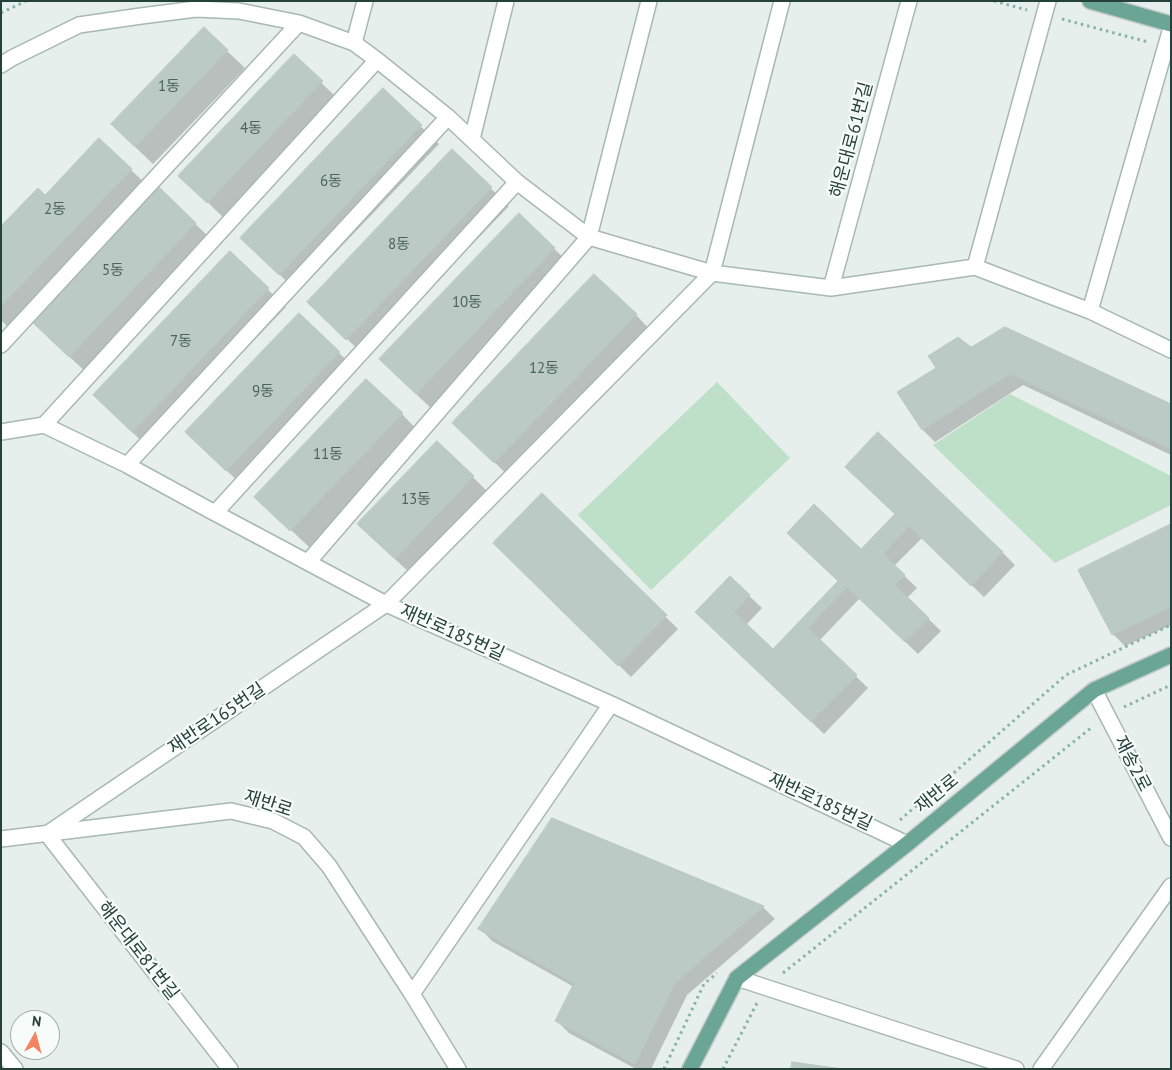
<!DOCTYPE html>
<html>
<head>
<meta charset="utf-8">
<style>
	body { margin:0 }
	#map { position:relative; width:1172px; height:1070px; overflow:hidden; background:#e6efeb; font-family:"PT Sans",sans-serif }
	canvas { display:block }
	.frame { position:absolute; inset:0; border:2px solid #24423a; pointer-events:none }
	.north { position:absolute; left:10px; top:1010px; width:50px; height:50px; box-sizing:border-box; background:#f7fbf9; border:1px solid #a3b1ad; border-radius:50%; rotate:7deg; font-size:14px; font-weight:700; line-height:20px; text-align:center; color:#24423a }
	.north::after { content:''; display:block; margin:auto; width:18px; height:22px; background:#f4845f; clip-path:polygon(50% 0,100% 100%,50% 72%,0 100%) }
</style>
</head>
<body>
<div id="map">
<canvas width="1172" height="1070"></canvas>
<div class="frame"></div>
<div class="north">N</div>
</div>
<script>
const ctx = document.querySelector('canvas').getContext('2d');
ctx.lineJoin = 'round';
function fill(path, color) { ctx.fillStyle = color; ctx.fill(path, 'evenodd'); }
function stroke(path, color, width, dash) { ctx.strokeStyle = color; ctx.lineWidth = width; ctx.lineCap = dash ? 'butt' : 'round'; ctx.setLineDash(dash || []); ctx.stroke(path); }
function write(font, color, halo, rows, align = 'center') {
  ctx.font = font + ' "PT Sans","Noto Sans KR",sans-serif'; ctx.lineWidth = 4.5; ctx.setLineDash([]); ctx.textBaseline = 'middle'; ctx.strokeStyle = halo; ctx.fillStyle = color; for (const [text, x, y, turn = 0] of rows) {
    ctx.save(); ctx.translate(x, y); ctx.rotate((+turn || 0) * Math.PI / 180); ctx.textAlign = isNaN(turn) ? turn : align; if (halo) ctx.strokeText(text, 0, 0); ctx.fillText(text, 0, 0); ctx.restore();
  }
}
fill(new Path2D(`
	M 717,382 L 790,458 L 651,590 L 578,515 Z
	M 1010,394 L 1171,476 L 1171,505 L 1055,563 L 933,445 Z`), '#bfe0c8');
fill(new Path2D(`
	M 227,51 L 245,68 L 153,164 L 130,142 Z
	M 294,56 L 339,100 L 225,219 L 198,193 Z
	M 383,90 L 439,144 L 298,292 L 259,255 Z
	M 452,151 L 509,206 L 365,356 L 326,319 Z
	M 131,170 L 149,187 L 12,331 L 1,320 L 1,228 L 45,196 Z
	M 158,188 L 213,241 L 87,373 L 49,338 Z
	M 519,215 L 572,266 L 434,411 L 398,377 Z
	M 230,253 L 286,307 L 150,449 L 112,413 Z
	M 636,315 L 653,333 L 513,480 L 471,440 Z
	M 971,348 L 1171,405 L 1171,455 L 1023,385 L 935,442 L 923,430 L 899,393 Z
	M 339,353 L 357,370 L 245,488 L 204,449 Z
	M 402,414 L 419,432 L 309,547 L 274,514 Z
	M 437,442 L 491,495 L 413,576 L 376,541 Z
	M 542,495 L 678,629 L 631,677 L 495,543 Z
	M 896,514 L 1002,552 L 1015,565 L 984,597 L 922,538 L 894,566 L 917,588 L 907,598 L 941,631 L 918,654 L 860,598 L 819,641 L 868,688 L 824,734 L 709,624 L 730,578 L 762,608 L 746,625 L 773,651 L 839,582 L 861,551 Z
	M 1171,526 L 1171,625 L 1125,646 L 1113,634 Z
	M 763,907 L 775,919 L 687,995 L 651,1069 L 636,1069 L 569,1033 L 557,1021 L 574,987 L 492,941 L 480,928 Z`), '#0003');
const building = new Path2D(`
	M 204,27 L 228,50 L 135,147 L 111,124 Z
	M 294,54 L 323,81 L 207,203 L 178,176 Z
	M 383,88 L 422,125 L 279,275 L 240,238 Z
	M 99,138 L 132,169 L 1,306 L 1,226 L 38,188 L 45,195 Z
	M 452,149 L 492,187 L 346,340 L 307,302 Z
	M 158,186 L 196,223 L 69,357 L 30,320 Z
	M 519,213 L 555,248 L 416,394 L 379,359 Z
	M 230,251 L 269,288 L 132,432 L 93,395 Z
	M 594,274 L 637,314 L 494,463 L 452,423 Z
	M 299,313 L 340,352 L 226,471 L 185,432 Z
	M 1005,327 L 1171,404 L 1171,449 L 1010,374 L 922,430 L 897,392 L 936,368 L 928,356 L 958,337 L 971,347 Z
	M 366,379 L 403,413 L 290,531 L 254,497 Z
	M 878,432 L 1003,552 L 971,586 L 909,526 L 883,554 L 905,575 L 895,585 L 929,618 L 905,642 L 847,587 L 808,628 L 857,675 L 811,722 L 695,612 L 730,576 L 750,595 L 734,612 L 773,649 L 838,581 L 787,533 L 814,504 L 861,549 L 895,514 L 845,467 Z
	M 437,441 L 474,476 L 395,559 L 357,524 Z
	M 542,493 L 667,615 L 618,666 L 493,543 Z
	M 1171,524 L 1171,607 L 1112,635 L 1078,570 Z
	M 552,818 L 764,906 L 675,983 L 635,1064 L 555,1021 L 574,983 L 478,929 Z
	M 792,1062 L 843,1069 L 791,1069 Z`);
fill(building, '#bbcac4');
stroke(building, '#b8c9c2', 1);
const minor = new Path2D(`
	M 354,43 L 365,1
	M 1,65 L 12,58 L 79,25 L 141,16 L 196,9 L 239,11 L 299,23 L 354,43 L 377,60 L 448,117 L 517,182 L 589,237 L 712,273 L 831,288 L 975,267 L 1090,311 L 1171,350
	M 472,139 L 506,1
	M 975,267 L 1048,1
	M 831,288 L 909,1
	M 1090,311 L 1171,28
	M 1,345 L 299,23
	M 44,425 L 377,60
	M 1,432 L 44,425 L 127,465 L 215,513 L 386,604 L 611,704 L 907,844
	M 127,465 L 448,117
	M 215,513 L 517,182
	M 308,562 L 589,237 L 649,1
	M 1094,690 L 1171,838
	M 1,839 L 231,811 L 273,821 L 304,837 L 329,866 L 412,994 L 458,1069
	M 737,978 L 1016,1069
	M 412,994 L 611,704
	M 1,1052 L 15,1069
	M 230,1069 L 47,834 L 386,604 L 712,273 L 782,1
	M 1041,1069 L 1171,886`);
const major = new Path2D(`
	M 1090,1 L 1171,24
	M 690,1069 L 737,978 L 907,844 L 1094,690 L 1171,655`);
stroke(minor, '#a8b8b2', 18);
stroke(major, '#c2cac8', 18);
stroke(new Path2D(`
	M 994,1 L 1027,10
	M 1,13 L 26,1
	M 1062,19 L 1148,42
	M 1124,707 L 1171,685
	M 900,820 L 1066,675 L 1171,625
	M 783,973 L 1091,728
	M 664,1069 L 704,984 L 717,973
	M 723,1069 L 757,1003`), '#86b3a5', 3, [2.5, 4]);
stroke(minor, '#fff', 15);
stroke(major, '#6aa596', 15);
write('15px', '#4a645c', null, [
	["1동",169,87],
	["4동",251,129],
	["6동",331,182],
	["2동",55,210],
	["8동",399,245],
	["5동",113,271],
	["10동",467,303],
	["7동",181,342],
	["12동",544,369],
	["9동",263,392],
	["11동",328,455],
	["13동",416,500]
]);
write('18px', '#24423a', '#f7fbf9', [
	["해운대로61번길",852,140,-75],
	["재반로185번길",452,633,24],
	["재반로165번길",217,719,-34],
	["재송2로",1132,764,63],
	["재반로",937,794,-39],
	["재반로185번길",820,802,25],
	["재반로",268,804,18],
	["해운대로81번길",138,951,52]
]);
</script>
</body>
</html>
